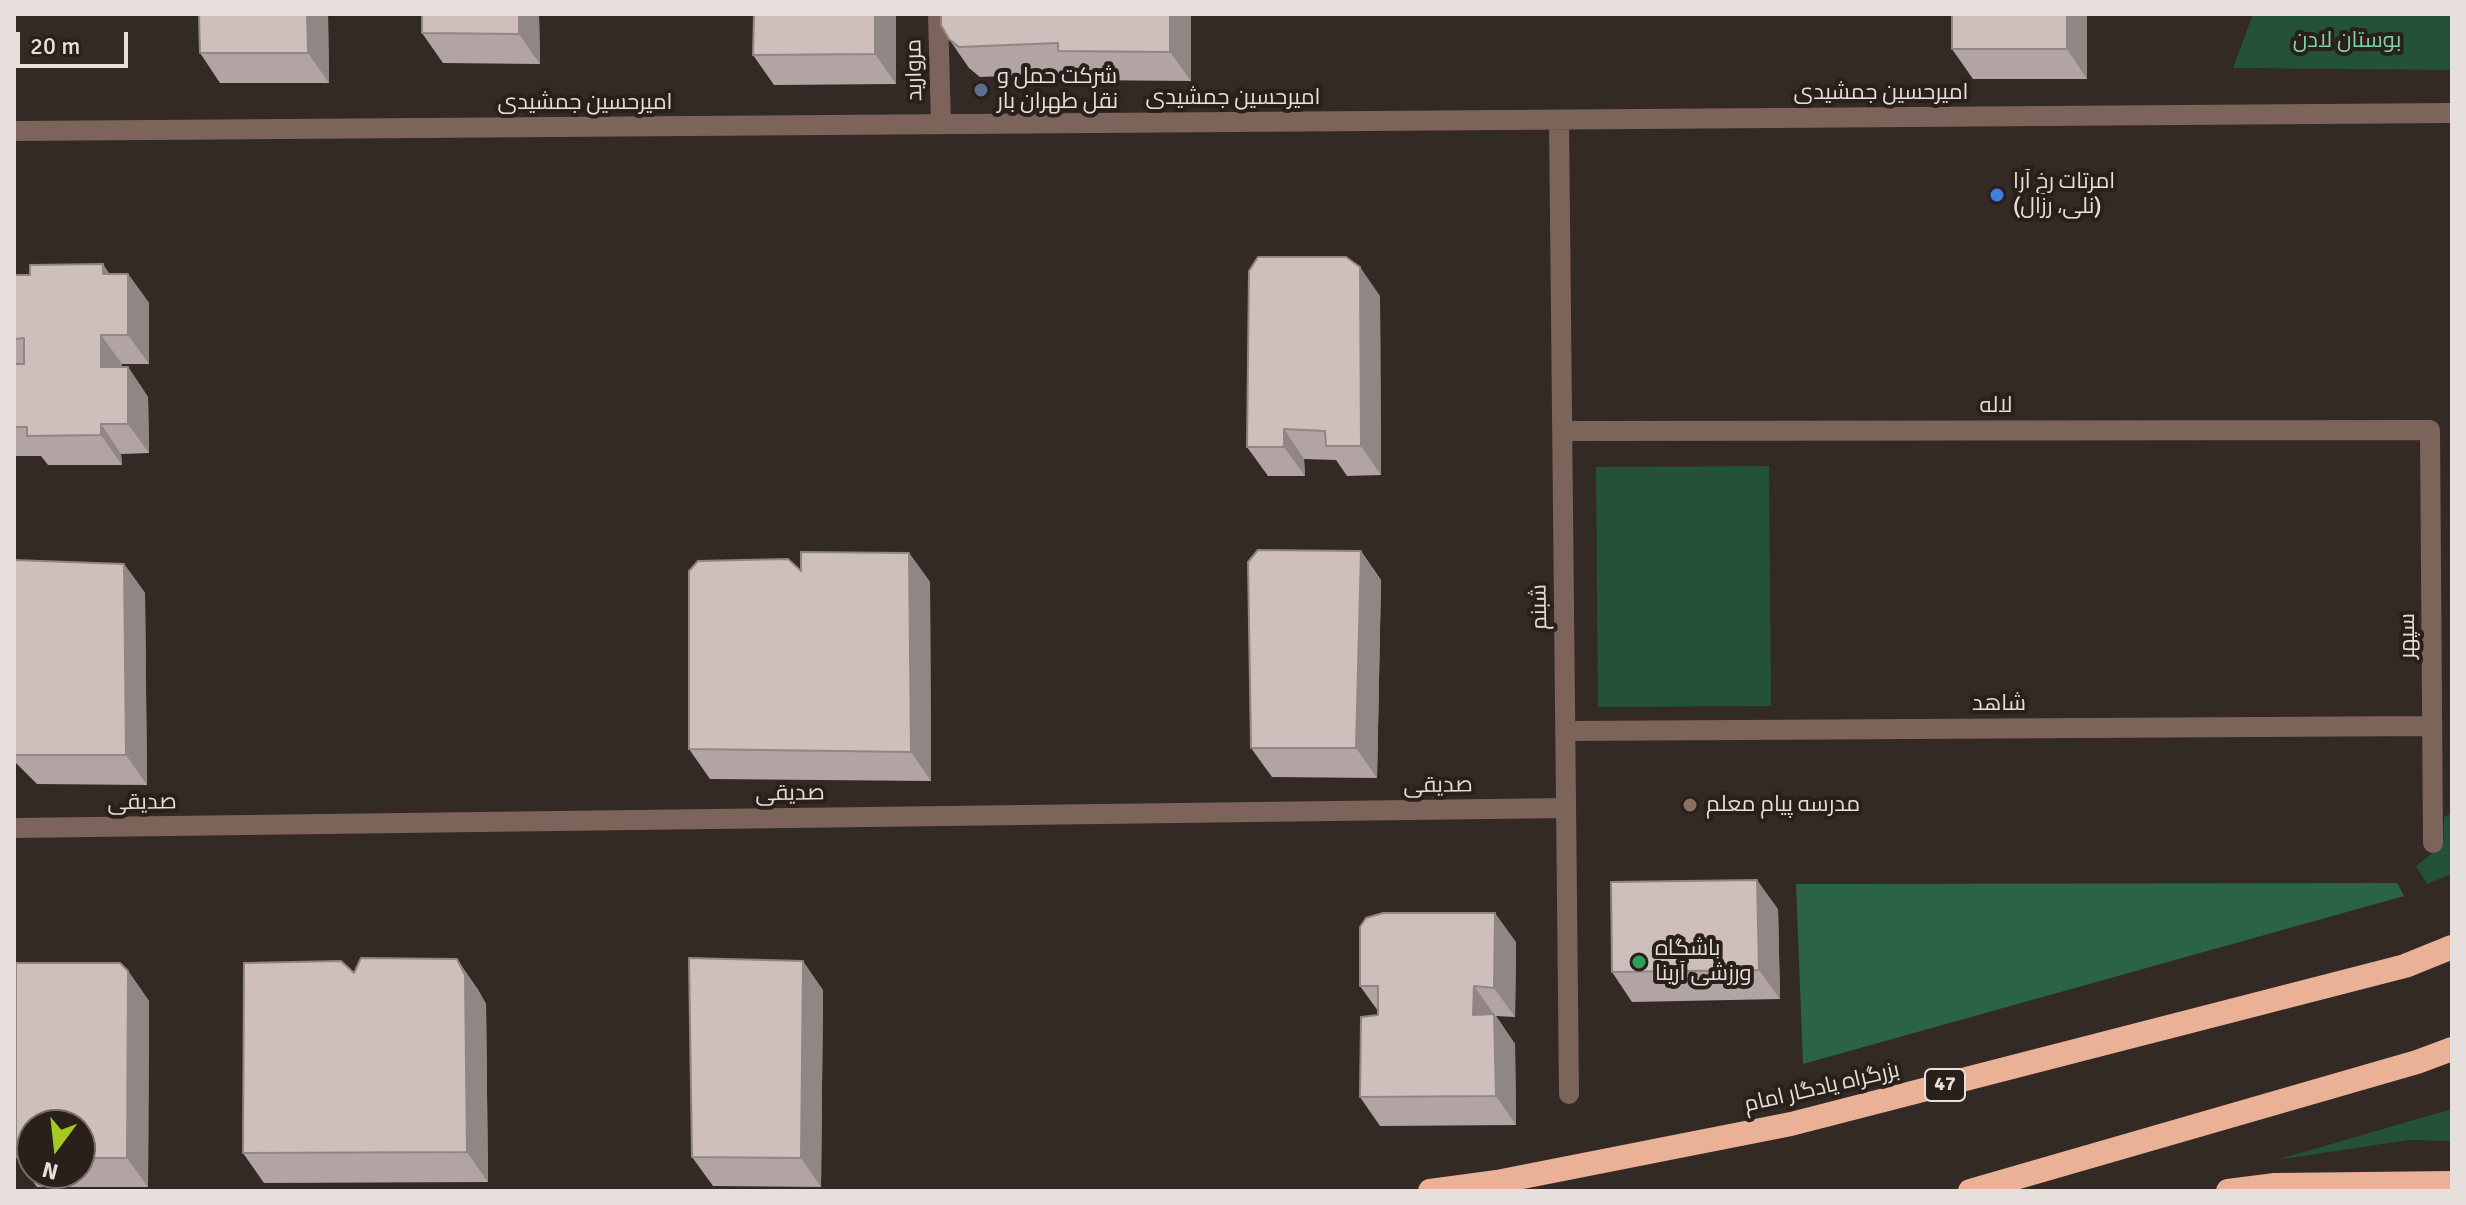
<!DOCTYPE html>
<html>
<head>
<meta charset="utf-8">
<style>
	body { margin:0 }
	#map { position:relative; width:2466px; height:1205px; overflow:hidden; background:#332925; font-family:Signika,sans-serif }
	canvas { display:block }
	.frame { position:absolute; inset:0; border:16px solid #e6dfdc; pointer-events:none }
	.north { position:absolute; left:16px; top:1109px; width:80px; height:80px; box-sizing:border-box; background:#29201b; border:2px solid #756c68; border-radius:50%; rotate:195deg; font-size:22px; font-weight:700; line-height:32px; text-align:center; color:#e6dfdc }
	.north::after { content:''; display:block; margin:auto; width:28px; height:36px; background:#a5c822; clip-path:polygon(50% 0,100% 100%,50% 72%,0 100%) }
	.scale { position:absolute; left:16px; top:32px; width:112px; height:36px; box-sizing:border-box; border:4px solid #e6dfdc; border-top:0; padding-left:10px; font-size:24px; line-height:28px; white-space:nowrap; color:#e6dfdc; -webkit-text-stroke:6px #29201b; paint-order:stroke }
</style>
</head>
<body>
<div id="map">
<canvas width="2466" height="1205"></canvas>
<div class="frame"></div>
<div class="north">N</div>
<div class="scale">20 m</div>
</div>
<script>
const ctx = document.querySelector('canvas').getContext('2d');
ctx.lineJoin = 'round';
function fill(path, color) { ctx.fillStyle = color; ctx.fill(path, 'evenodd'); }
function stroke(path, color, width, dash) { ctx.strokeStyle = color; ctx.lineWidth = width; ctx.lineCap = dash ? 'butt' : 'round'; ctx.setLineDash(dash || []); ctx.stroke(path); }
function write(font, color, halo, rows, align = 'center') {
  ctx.font = font + ' Signika,Cairo,sans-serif'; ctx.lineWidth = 8; ctx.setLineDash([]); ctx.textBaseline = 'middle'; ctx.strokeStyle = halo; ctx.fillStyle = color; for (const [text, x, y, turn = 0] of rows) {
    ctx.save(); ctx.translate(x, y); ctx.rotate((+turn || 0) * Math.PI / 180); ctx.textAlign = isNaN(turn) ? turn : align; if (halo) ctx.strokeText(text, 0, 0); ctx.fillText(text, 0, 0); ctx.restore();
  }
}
fill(new Path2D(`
	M 2253,14 L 2452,14 L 2452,70 L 2233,68 Z
	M 1769,466 L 1771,706 L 1598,707 L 1596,467 Z
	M 2452,813 L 2452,874 L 2427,884 L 2416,866 L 2443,845 L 2444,817 Z
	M 2452,1109 L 2452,1141 L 2409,1140 L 2276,1160 Z`), '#235139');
fill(new Path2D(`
	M 2397,883 L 2404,896 L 1803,1064 L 1796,884 Z`), '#2b6347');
stroke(new Path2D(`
	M 938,14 L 941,124
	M 1559,120 L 1569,1094
	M 14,131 L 2452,113
	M 1562,431 L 2430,430 L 2433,843
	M 1566,731 L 2432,726
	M 14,828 L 1566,808`), '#7c645a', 20);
stroke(new Path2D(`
	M 1430,1191 L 1497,1182 L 1791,1124 L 2405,966 L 2452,947
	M 1970,1191 L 2417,1062 L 2452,1049
	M 2228,1191 L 2275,1185 L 2452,1183`), '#ebb197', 24);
fill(new Path2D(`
	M 328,14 L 329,83 L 220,83 L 200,53 Z
	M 539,14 L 540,64 L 443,63 L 422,33 Z
	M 754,14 L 896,14 L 896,84 L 774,85 L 753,55 Z
	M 941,14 L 1191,14 L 1191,81 L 1079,80 L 1073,73 L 980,77 L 969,68 L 949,39 Z
	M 2087,14 L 2087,79 L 1973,79 L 1952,49 Z
	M 128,274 L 149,303 L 149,364 L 122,364 L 122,367 L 128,367 L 148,397 L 149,453 L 121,454 L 122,465 L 48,465 L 41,456 L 16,456 L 14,453 L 14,275 Z
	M 1380,296 L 1381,475 L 1347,476 L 1336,460 L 1304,459 L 1305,476 L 1268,476 L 1247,447 Z
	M 1361,551 L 1381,580 L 1377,778 L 1272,777 L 1251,748 Z
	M 909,553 L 930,582 L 931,781 L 710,779 L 689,749 L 801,571 Z
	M 14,560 L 124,564 L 145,593 L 147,785 L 37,784 L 14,761 Z
	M 1778,909 L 1780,999 L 1632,1002 L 1612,972 Z
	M 1516,942 L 1515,1017 L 1496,1016 L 1515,1044 L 1516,1125 L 1380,1126 L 1360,1097 L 1378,1011 L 1360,986 Z
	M 16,963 L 120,963 L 128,971 L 149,1001 L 148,1187 L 37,1187 L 16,1157 ZM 32,1125 L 80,1125 L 80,1173 L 32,1173 Z
	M 354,973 L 477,988 L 486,1004 L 488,1182 L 264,1183 L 243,1153 Z
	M 823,990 L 821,1187 L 713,1186 L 692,1157 Z`), '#b1a4a2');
fill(new Path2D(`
	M 307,14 L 328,14 L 329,83 L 308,53 Z
	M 519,14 L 539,14 L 540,64 L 519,34 Z
	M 875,14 L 896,14 L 896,84 L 875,54 Z
	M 1170,14 L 1191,14 L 1191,81 L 1170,52 Z
	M 2067,14 L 2087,14 L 2087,79 L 2067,49 Z
	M 103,264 L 123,294 L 103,274 Z
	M 1360,267 L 1380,296 L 1381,475 L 1361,446 Z
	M 128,274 L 149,303 L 149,364 L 128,335 Z
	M 101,335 L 122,364 L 122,397 L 101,367 Z
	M 128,367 L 148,397 L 149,453 L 128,424 Z
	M 101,424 L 121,454 L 122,465 L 101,435 Z
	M 1284,429 L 1304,459 L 1305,476 L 1284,447 Z
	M 1361,551 L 1381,580 L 1377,778 L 1356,748 Z
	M 909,553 L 930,582 L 931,781 L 911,752 Z
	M 124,564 L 145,593 L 147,785 L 126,755 Z
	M 1757,880 L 1778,909 L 1780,999 L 1759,970 Z
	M 1495,913 L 1516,942 L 1515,1017 L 1494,988 Z
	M 457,959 L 477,988 L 486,1004 L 488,1182 L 467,1152 Z
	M 803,961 L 823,990 L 821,1187 L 801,1158 Z
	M 128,971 L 149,1001 L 148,1187 L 127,1158 Z
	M 1474,986 L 1515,1044 L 1516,1125 L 1496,1096 L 1473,1015 Z`), '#908684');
const building = new Path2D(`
	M 199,14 L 307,14 L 308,53 L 200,53 Z
	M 422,14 L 519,14 L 519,34 L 422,33 Z
	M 754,14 L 875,14 L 875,54 L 753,55 Z
	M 941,14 L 1170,14 L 1170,52 L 1058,51 L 1058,43 L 959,47 L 949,39 L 941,25 Z
	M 1952,14 L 2067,14 L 2067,49 L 1952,49 Z
	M 1258,257 L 1346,257 L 1360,267 L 1361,446 L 1326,446 L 1325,431 L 1284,429 L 1284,447 L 1247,447 L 1249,271 Z
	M 103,264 L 103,274 L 128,274 L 128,335 L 101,335 L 101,367 L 128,367 L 128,424 L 101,424 L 101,435 L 27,436 L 27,427 L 14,427 L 14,364 L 24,364 L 24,338 L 14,339 L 14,275 L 30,275 L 30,265 Z
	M 1258,550 L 1361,551 L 1356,748 L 1251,748 L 1248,562 Z
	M 801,552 L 909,553 L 911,752 L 689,749 L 689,571 L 698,561 L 788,559 L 801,571 Z
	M 14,560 L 124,564 L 126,755 L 16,755 L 14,752 Z
	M 1757,880 L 1759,970 L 1612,972 L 1611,882 Z
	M 1383,913 L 1495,913 L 1494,988 L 1474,986 L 1473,1015 L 1494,1014 L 1496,1096 L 1360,1097 L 1361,1017 L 1378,1015 L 1378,986 L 1360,986 L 1360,927 L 1366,918 Z
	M 361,958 L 457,959 L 465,975 L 467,1152 L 243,1153 L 244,963 L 341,961 L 354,973 Z
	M 689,958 L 803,961 L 801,1158 L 692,1157 Z
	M 16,963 L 120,963 L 128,971 L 127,1158 L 80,1158 L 80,1125 L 32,1125 L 32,1157 L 16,1157 Z`);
fill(building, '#cebfbc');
stroke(building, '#908684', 2);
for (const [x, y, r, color] of [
	[981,90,8,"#5c6f8a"],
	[1997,195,8,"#3f7fe0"],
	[1690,805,8,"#8d6e63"],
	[1639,962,8,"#2e9e5b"]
]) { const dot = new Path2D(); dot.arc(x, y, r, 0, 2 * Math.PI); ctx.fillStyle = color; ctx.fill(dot); stroke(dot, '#29201b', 3); }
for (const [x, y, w] of [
	[1945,1085,40]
]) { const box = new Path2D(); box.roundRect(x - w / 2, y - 16, w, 32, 6); ctx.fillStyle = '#29201b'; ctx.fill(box); stroke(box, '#e6dfdc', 2); }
write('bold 20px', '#e6dfdc', null, [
	["47",1945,1085]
]);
write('22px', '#7fd4a6', '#29201b', [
	["بوستان لادن",2347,41]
]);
write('22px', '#e6dfdc', '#29201b', [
	["مروارید",915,70,-91],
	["امیرحسین جمشیدی",1881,93],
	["امیرحسین جمشیدی",1233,98],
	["امیرحسین جمشیدی",585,103],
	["لاله",1996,406],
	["شبنم",1540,607,-91],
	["سپهر",2408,636,-90],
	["شاهد",1999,704],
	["صدیقی",1438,786,-1],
	["صدیقی",790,794,-1],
	["صدیقی",142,803,-1],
	["بزرگراه یادگار امام",1822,1088,-13]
]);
write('22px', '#e6dfdc', '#29201b', [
	["شرکت حمل و",997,77],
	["نقل طهران بار",997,102],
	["امرتات رخ آرا",2013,182],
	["(نلی، رزال)",2013,207],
	["مدرسه پیام معلم",1706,805],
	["باشگاه",1655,949],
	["ورزشی آرینا",1655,974]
], 'left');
</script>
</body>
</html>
